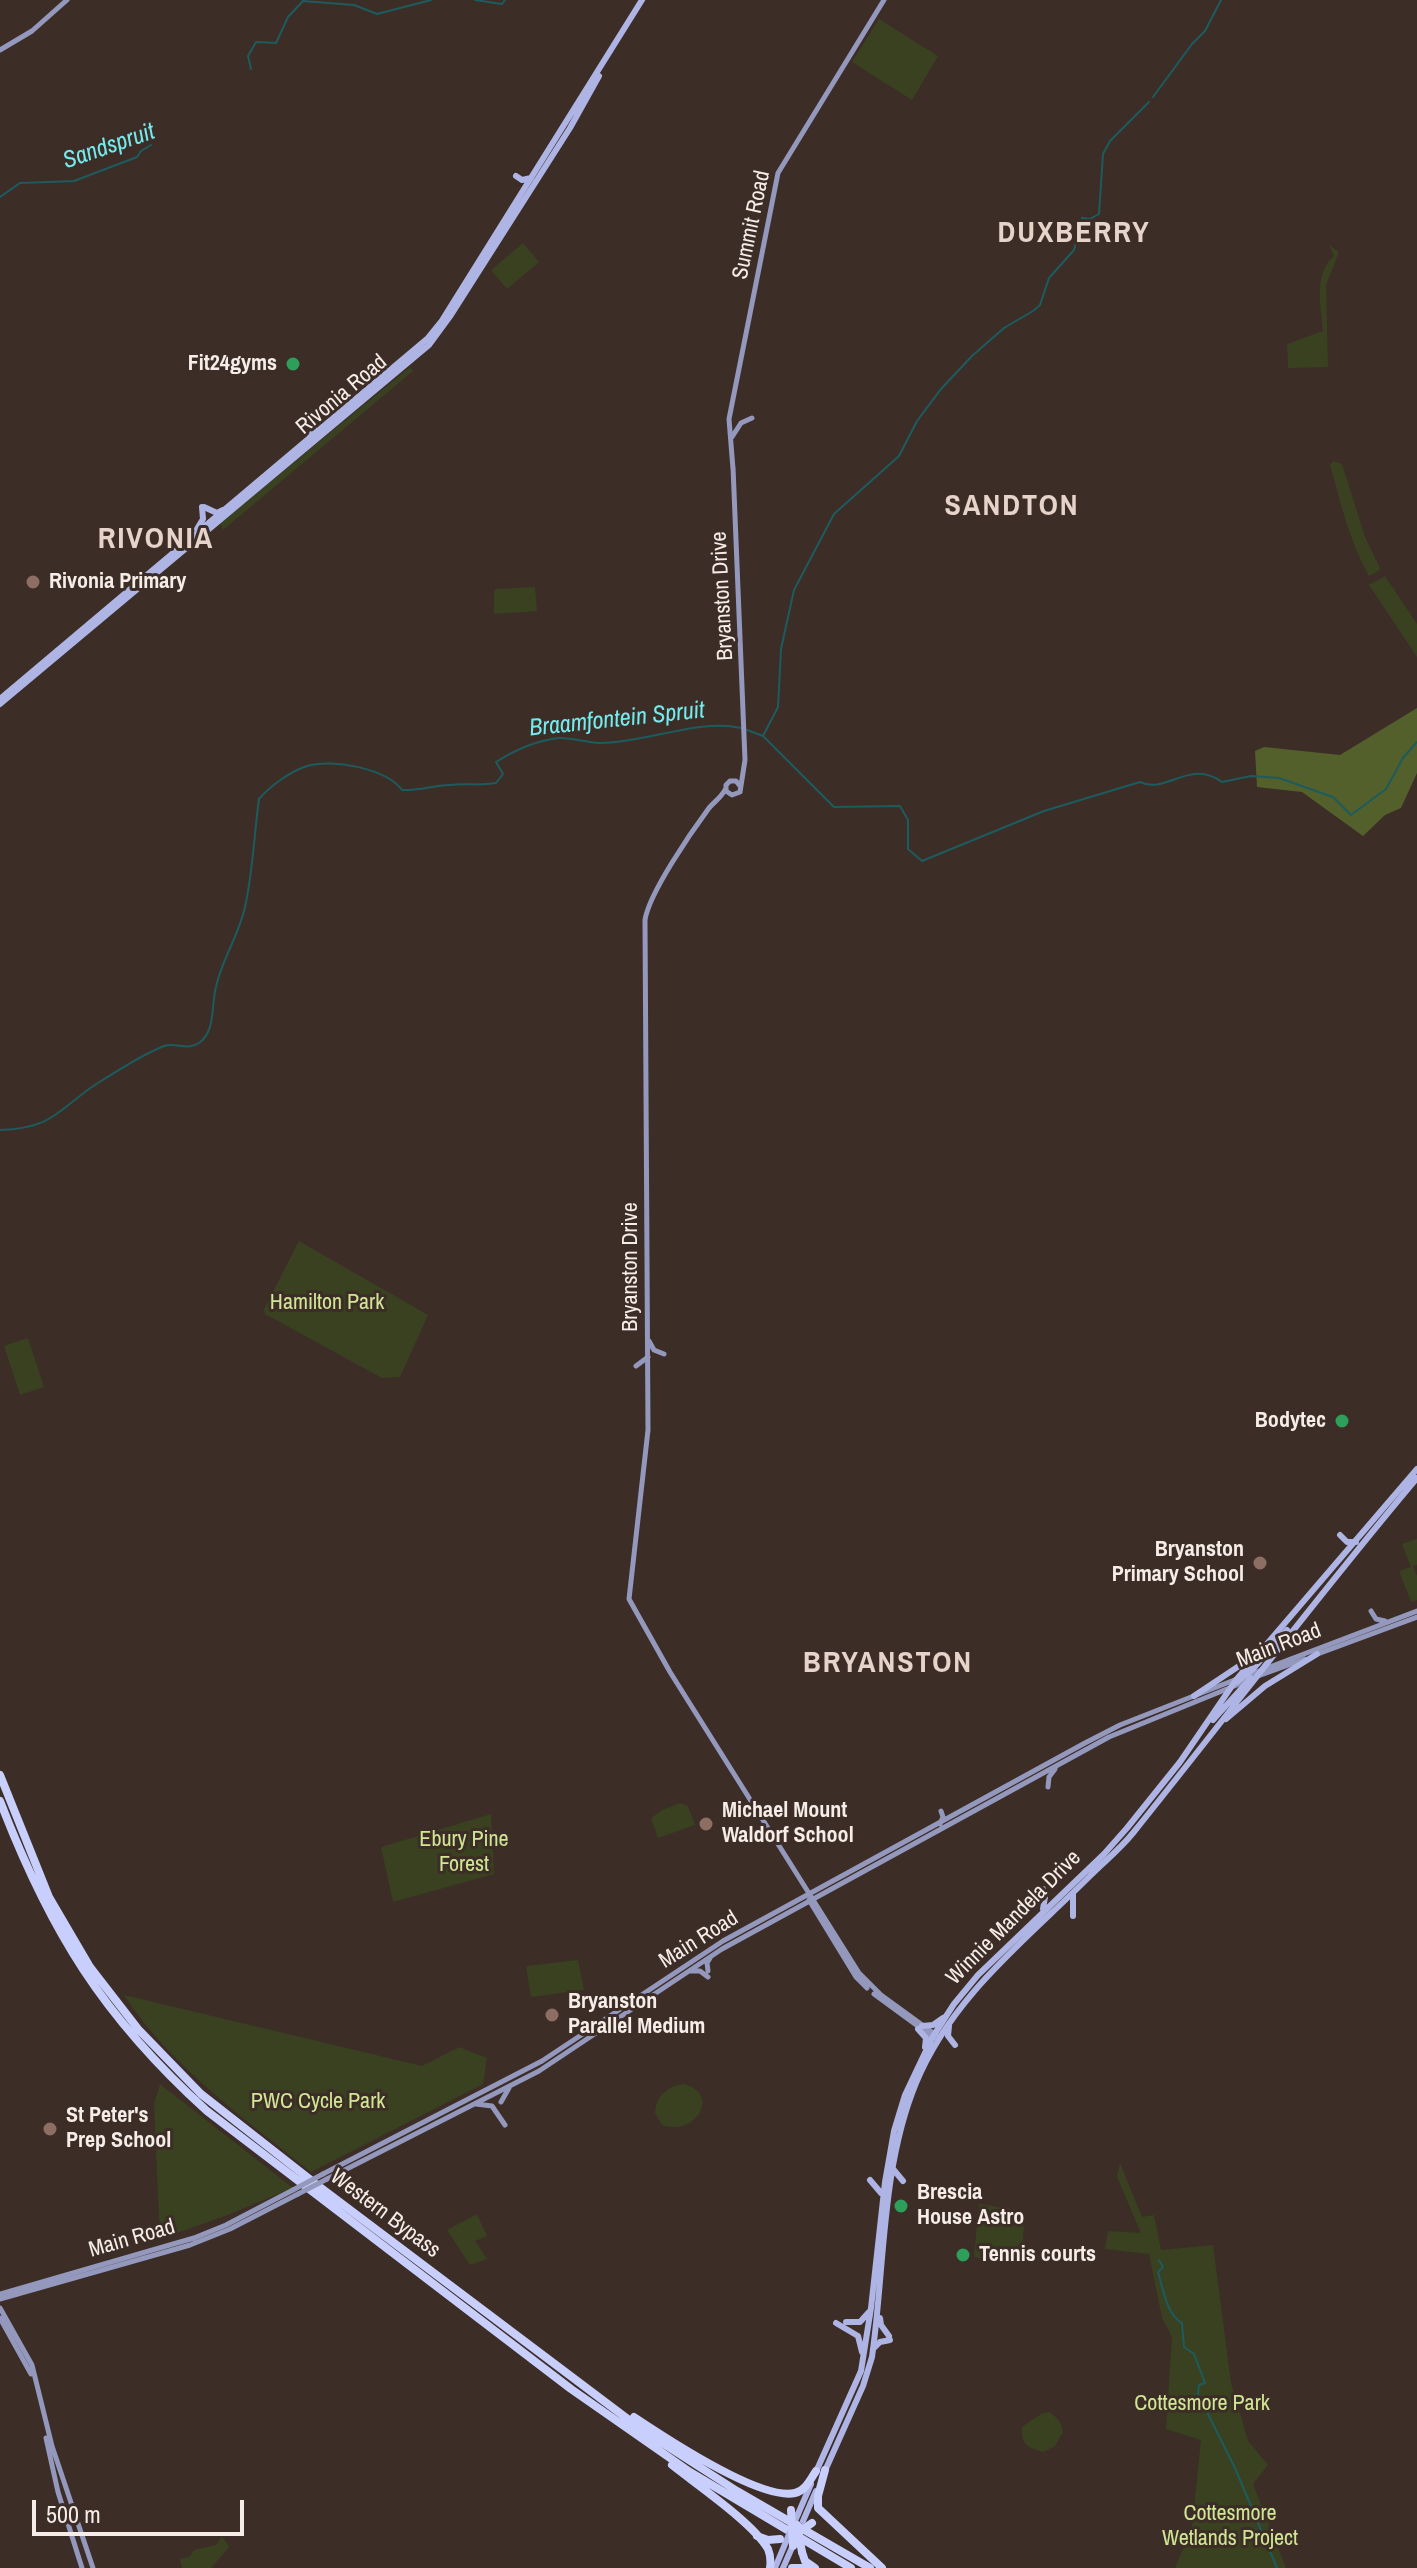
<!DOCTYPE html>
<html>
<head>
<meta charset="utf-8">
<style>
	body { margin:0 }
	#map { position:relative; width:1417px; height:2568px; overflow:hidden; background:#3c2d27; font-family:"Archivo Narrow",sans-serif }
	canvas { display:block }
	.scale { position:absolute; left:32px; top:2500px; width:212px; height:36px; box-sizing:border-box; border:4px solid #f7ede8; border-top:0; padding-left:10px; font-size:24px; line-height:28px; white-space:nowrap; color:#f7ede8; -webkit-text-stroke:6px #3c2d27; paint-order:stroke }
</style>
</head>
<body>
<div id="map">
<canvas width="1417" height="2568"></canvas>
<div class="scale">500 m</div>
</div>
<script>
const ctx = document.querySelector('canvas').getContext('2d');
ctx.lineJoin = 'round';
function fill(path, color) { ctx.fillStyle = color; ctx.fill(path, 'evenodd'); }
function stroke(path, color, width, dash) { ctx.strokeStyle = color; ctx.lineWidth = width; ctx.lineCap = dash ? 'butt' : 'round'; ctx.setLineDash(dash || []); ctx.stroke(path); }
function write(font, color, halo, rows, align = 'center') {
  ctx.font = font + ' "Archivo Narrow",sans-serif'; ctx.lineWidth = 6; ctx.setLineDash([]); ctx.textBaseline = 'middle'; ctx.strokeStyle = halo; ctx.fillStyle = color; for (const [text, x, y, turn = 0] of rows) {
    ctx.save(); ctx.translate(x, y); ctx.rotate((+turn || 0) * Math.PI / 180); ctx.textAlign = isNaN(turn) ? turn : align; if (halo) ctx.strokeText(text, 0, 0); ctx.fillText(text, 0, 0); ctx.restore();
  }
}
fill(new Path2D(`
	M 879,19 L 938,56 L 912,100 L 852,62 Z
	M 523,243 L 539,262 L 507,289 L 491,270 Z
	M 1329,245 L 1339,252 L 1326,285 L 1328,367 L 1288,368 L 1287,344 L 1323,331 C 1321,306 1313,274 1334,256 Z
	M 410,367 L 413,371 L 223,530 L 220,523 Z
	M 1333,461 L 1342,464 L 1365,537 L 1379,566 L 1380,570 L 1369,576 C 1349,540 1341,504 1330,465 Z
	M 1385,576 L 1417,624 L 1417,657 L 1369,585 Z
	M 535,587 L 537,611 L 494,614 L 494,591 L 496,589 Z
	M 299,1241 L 428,1315 L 400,1377 L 382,1378 L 265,1314 L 264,1309 Z
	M 28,1338 L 44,1387 L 20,1395 L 4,1346 Z
	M 1417,1539 L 1417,1565 L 1413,1566 L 1417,1576 L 1417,1600 L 1411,1602 L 1399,1571 L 1411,1567 L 1402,1544 Z
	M 680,1803 L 688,1806 L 695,1825 L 658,1838 L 651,1818 L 662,1810 Z
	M 491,1814 L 494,1874 L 393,1902 L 381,1847 Z
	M 578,1960 L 584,1990 L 531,1997 L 526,1966 Z
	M 124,1995 L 422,2066 L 459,2047 L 487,2058 L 483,2084 L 311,2172 C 246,2120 169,2065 124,1995 Z
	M 160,2084 L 293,2188 L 225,2216 L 160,2239 L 154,2104 Z
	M 684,2084 C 722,2094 695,2137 662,2125 L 655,2113 C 656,2096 667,2086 684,2084 Z
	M 1120,2163 L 1142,2217 L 1154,2215 L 1161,2250 L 1213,2245 L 1231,2383 L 1248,2441 L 1268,2465 L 1253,2484 L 1286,2568 L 1175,2568 L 1192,2527 L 1201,2440 L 1166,2429 L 1172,2337 L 1162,2318 L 1149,2254 L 1105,2249 L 1108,2231 L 1141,2233 L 1117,2177 Z
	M 979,2204 L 1025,2211 L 1021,2264 L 974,2257 Z
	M 477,2214 L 487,2236 L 475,2241 L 487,2259 L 470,2265 L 447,2230 Z
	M 1049,2412 C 1058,2418 1061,2422 1063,2432 L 1055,2446 L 1043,2452 C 1027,2447 1021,2445 1022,2427 L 1041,2414 Z
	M 222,2536 L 229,2547 L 211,2568 L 182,2568 L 180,2559 L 189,2557 L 194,2550 L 216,2545 Z`), '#394121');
fill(new Path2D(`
	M 1417,708 L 1417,773 L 1401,808 L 1385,815 L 1363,836 L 1302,792 L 1257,787 L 1255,751 L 1264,747 L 1340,755 Z`), '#54602b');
stroke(new Path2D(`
	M 475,0 L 502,4 L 505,0
	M 251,69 L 248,56 L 256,42 L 276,43 L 288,17 L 303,1 L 354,5 L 377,14 L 431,0
	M 1153,97 L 1192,44 L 1205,31 L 1221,0
	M 0,197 L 20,183 L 74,181 L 137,157 L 141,151 L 151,145
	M 747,730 L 763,736 L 834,807 L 900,806 L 908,820 L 908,849 L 922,861 L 1044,811 L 1140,782 C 1166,795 1190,758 1222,782 L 1251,776 L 1279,778 L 1333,797 L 1351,815 L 1386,789 L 1403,758 L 1417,742
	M 763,736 L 778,707 L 781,649 L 794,590 L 834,514 L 899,456 L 917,421 L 941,389 L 972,356 L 1004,328 L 1033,311 L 1040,305 L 1049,278 L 1074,250 L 1082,218 L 1090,219 L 1099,214 L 1103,154 L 1110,141 L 1149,102
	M 0,1130 C 57,1128 59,1107 101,1081 C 121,1069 141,1055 164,1046 C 176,1042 187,1051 199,1043 C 216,1031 211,1005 216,987 C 222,959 239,935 245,907 C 253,871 254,835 259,799 C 270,786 291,771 307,766 C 332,758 387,769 402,790 C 421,790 432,786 449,785 C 466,783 480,786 496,783 L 503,774 L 496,762 C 515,750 534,741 558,738 C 572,737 587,743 601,743 C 646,743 699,718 741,728
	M 1159,2260 L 1163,2267 L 1158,2272 C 1163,2289 1167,2315 1182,2323 L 1184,2347 L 1194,2354 L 1205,2383 L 1199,2385 L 1198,2394 L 1235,2468 L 1277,2568`), '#1d5c5e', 2);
stroke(new Path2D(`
	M 0,50 L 32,31 L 67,0
	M 732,437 L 741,423 L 752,418
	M 733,467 L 745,760 L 740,792 L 732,795 L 726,791 L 726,785 L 730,781 L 736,781 L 740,786
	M 733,469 L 729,419 L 778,173 L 884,0
	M 726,788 C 722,797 715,801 709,808 C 692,831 649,893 645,920 L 648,1430 L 629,1599 L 670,1672 L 859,1973 L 881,1995 L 936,2035
	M 649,1341 L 654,1350 L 664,1354
	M 636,1366 L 648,1357
	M 1371,1611 L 1376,1619 L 1385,1621
	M 1315,1655 L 1417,1617
	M 1246,1676 L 1417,1611
	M 1258,1676 L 1305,1659
	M 1048,1787 L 1049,1777 L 1055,1769
	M 940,1824 L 943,1817 L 941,1811
	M 809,1900 L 856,1977 L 867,1988
	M 691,1971 L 700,1971 L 708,1977
	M 708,1971 L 707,1963 L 710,1958
	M 874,1994 L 934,2038
	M 501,2102 L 509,2088
	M 476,2104 L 492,2106 L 505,2125
	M 323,2174 L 542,2061 L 723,1941 L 1085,1743 L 1120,1725 L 1237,1679
	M 327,2179 L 539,2071 L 722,1949 L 1109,1737 L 1249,1680
	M 0,2294 L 194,2238 L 226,2225 L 293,2190
	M 0,2299 L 190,2245 L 230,2229 L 298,2194
	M 0,2308 L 32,2365 L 52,2446 L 93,2568
	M 0,2318 L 31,2374
	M 46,2438 L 58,2492 L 82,2568`), '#9398bc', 5);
stroke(new Path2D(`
	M 516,176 L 522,180 L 531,178
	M 310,436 L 314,431 L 314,423
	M 204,507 L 217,513 L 223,510
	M 197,529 L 203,519 L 202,507
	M 0,699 L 428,338 L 441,322 L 642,0
	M 0,704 L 429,345 L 451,315 L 570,128 L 599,76
	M 1340,1535 L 1347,1542 L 1356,1542
	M 1237,1682 L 1252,1670 L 1287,1630
	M 1194,1696 L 1251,1658
	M 1226,1719 L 1265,1686 L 1317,1654
	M 1213,1720 L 1251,1678
	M 1073,1894 L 1073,1916
	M 1043,1909 L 1045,1897 L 1043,1889
	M 922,2026 L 933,2025 L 943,2018
	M 949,2026 L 948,2036 L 955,2045
	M 918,2029 L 926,2038 L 925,2047
	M 893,2169 L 903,2181
	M 870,2180 L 881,2193
	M 880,2318 L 881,2325 L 889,2336
	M 846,2322 L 860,2322 L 869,2312
	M 836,2323 L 858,2336 L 862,2352
	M 873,2349 L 880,2342 L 890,2340
	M 824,2473 L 863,2386 L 872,2357 C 885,2266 881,2168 916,2083 C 952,1996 1026,1940 1090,1876 C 1104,1862 1120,1849 1133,1833 C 1228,1715 1319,1594 1417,1478
	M 815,2474 L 861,2371 L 871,2308 L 885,2182 L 894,2131 L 905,2095 L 932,2038 L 954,2004 L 978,1975 L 1104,1854 L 1127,1828 L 1180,1762 L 1236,1680 L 1417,1469
	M 798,2514 L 811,2484
	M 803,2521 L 816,2491
	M 775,2568 L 788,2537
	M 783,2568 L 794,2543`), '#aeb4e3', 6);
stroke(new Path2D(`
	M 0,1775 L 49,1897 L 90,1967 L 138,2029 L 201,2094 L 317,2185 L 645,2432 L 737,2491 L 870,2568
	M 0,1801 C 50,1931 103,2017 207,2111 L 571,2389 L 690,2472 L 851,2568
	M 634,2417 C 664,2437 760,2501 795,2493 C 805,2491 810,2480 816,2471
	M 672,2465 C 697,2485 753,2523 768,2549 C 771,2556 771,2561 770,2568
	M 825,2470 L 818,2496 L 818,2508 L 882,2568
	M 757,2536 L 768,2540 L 780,2539
	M 802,2552 L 805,2561 L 815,2568
	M 792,2568 L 808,2568`), '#c9cffc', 8);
stroke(new Path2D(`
	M 293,2190 L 323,2174
	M 298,2194 L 327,2179`), '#9398bc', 5);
stroke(new Path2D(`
	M 788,2537 L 798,2514`), '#aeb4e3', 6);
stroke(new Path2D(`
	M 791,2510 L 793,2546
	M 797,2525 L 802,2552
	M 796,2534 L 812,2523`), '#c9cffc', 8);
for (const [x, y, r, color] of [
	[293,364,8,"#2e9e5b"],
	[33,582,8,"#8d6e63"],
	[1342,1421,8,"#2e9e5b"],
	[1260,1563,8,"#8d6e63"],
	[706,1824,8,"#8d6e63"],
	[552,2015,8,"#8d6e63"],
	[50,2129,8,"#8d6e63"],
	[901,2206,8,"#2e9e5b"],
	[963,2255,8,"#2e9e5b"]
]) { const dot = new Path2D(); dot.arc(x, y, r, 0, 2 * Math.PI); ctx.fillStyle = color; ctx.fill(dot); stroke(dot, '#3c2d27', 3); }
write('22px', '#f7ede8', '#3c2d27', [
	["Summit Road",752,225,-78],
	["Rivonia Road",342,395,-40],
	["Bryanston Drive",723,596,-93],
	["Bryanston Drive",631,1267,-90],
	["Main Road",1279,1646,-21],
	["Winnie Mandela Drive",1014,1918,-45],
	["Main Road",699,1940,-32],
	["Western Bypass",385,2214,37],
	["Main Road",132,2239,-16]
]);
write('bold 22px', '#f7ede8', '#3c2d27', [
	["Fit24gyms",277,364,"right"],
	["Rivonia Primary",49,582],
	["Bodytec",1326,1421,"right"],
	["Bryanston",1244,1550,"right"],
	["Primary School",1244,1575,"right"],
	["Michael Mount",722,1811],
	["Waldorf School",722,1836],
	["Bryanston",568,2002],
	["Parallel Medium",568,2027],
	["St Peter's",66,2116],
	["Prep School",66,2141],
	["Brescia",917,2193],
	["House Astro",917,2218],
	["Tennis courts",979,2255]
], 'left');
write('22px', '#d1e694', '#3c2d27', [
	["Hamilton Park",327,1303],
	["Ebury Pine",464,1840],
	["Forest",464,1865],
	["PWC Cycle Park",318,2102],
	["Cottesmore Park",1202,2404],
	["Cottesmore",1230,2514],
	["Wetlands Project",1230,2539]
]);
write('italic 24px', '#74ecef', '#3c2d27', [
	["Sandspruit",109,147,-19],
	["Braamfontein Spruit",617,720,-6]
]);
ctx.letterSpacing = '2px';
write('bold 30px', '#e6d3ca', '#3c2d27', [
	["DUXBERRY",1074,234],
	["SANDTON",1012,507],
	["RIVONIA",156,540],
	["BRYANSTON",888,1664]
]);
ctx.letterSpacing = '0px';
</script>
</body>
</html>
